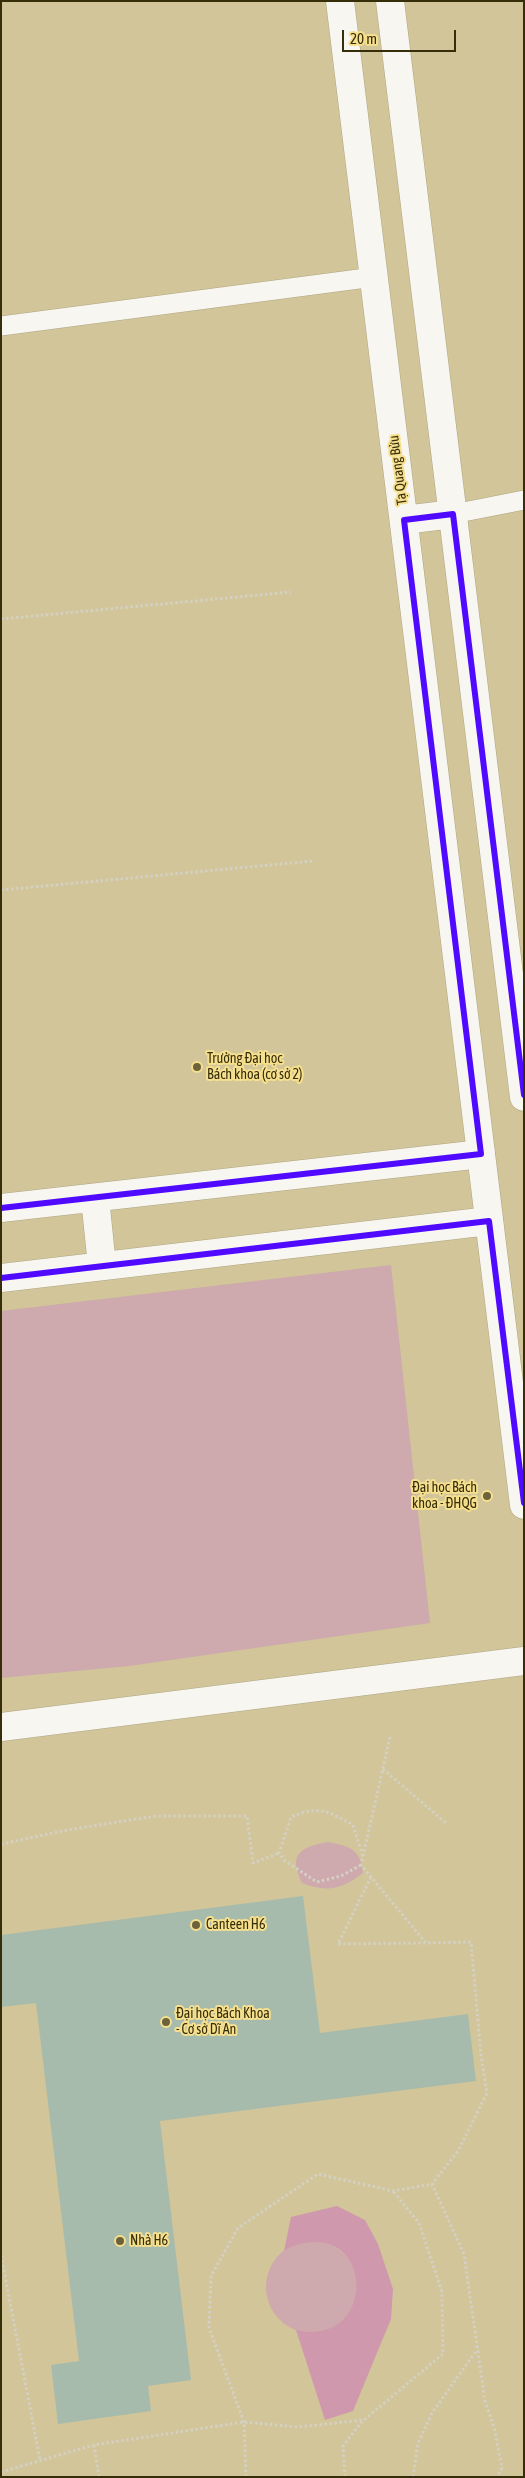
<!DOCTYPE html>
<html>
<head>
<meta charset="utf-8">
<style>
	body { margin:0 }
	#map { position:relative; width:525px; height:2478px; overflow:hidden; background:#d1c599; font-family:"Asap Condensed",sans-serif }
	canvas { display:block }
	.frame { position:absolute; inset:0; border:2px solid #362d09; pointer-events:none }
	.scale { position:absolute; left:342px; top:30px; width:114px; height:22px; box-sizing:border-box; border:2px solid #362d09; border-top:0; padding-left:6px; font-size:15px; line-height:18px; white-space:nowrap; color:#362d09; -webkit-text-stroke:4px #f6e08e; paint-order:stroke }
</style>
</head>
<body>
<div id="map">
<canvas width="525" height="2478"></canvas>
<div class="frame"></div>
<div class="scale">20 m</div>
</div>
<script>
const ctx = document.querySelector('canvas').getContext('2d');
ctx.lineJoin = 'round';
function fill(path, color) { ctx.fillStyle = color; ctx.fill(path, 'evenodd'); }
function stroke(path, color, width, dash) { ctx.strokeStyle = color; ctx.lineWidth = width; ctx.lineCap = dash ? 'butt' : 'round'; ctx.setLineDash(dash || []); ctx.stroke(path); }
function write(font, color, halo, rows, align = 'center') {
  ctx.font = font + ' "Asap Condensed",sans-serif'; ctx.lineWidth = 4; ctx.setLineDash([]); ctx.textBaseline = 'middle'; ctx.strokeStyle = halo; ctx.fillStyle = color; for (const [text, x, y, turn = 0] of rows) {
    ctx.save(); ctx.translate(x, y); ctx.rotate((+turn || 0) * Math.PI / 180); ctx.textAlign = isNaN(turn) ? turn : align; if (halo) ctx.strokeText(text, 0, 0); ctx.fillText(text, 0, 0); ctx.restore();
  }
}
fill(new Path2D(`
	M 391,1265 L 430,1623 L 129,1666 L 1,1678 L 1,1311 Z
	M 328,1842 C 349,1846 361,1849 363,1873 C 342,1889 327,1893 302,1883 C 288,1854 300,1847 328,1842 Z
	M266 2287a46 46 0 1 1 92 0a46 46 0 1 1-92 0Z`), '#cea9ad');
fill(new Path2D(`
	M 337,2206 L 365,2220 L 378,2244 L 393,2289 L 391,2319 L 353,2411 L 325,2420 L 296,2330 C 369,2347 376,2245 317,2242 C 305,2242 294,2244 284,2251 L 291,2217 Z`), '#d098ad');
fill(new Path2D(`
	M 303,1896 L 320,2033 L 468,2014 L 476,2081 L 160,2121 L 191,2380 L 148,2386 L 151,2411 L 58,2424 L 51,2365 L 79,2361 L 36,2003 L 1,2007 L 1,1935 Z`), '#a7bbac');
const service = new Path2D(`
	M 1,326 L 374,277
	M 453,514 L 524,500`);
const minor = new Path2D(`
	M 95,1198 L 102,1266
	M 1,1208 L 481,1154
	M 1,1278 L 489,1221
	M 1,1727 L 524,1661`);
const tertiary = new Path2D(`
	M 340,1 L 524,1505
	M 390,1 L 524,1097
	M 404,520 L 453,514`);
stroke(service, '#aea581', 20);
stroke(minor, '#aea581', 29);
stroke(tertiary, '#aea581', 29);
stroke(new Path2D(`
	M 1,619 L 291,592
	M 1,890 L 313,861
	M 390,1737 L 361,1865 L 426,1943 L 471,1942 L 481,2055 L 487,2093 L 458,2151 L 432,2184
	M 383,1769 L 446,1823
	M 1,1844 L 67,1830 L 156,1816 L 247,1816 L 253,1863 L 279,1853
	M 361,1865 L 341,1876 L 317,1882 L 285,1861 L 279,1853 L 291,1817 C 319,1805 328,1811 353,1825 L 363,1857
	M 371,1877 L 338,1944 L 425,1943
	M 1,2255 L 40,2460
	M 1,2472 L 94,2445
	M 99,2477 L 94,2445 L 244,2422 L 298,2427 L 364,2420 L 443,2354 L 442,2292 L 419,2223 L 393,2191
	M 246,2477 L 244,2422 L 209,2328 L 211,2276 L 238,2228 L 318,2174 L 393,2191 L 432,2184 L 464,2254 L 485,2401 L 494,2427 L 502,2468 L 497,2477
	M 345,2477 L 343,2446 L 363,2420
	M 413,2477 L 418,2443 L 432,2413 L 476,2351`), '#d4d0c2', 3, [2.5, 2.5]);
stroke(service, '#f8f6f0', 19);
stroke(minor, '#f8f6f0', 28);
stroke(tertiary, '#f8f6f0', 28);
stroke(new Path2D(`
	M 1,1208 L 481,1154 L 404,520 L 453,514 L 524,1095
	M 1,1278 L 489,1221 L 524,1503`), '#4f0aff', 6);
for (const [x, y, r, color] of [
	[197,1067,5,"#6c623b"],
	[487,1496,5,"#6c623b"],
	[196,1925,5,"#6c623b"],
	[166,2022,5,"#6c623b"],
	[120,2241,5,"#6c623b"]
]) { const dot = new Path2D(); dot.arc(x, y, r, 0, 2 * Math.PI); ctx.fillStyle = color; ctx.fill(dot); stroke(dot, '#f6e08e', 2); }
write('14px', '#362d09', '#f6e08e', [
	["Tạ Quang Bửu",398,470,-97]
]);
write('14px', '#362d09', '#f6e08e', [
	["Trường Đại học",207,1059],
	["Bách khoa (cơ sở 2)",207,1075],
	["Đại học Bách",477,1488,"right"],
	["khoa - ĐHQG",477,1504,"right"],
	["Canteen H6",206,1925],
	["Đại học Bách Khoa",176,2014],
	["- Cơ sở Dĩ An",176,2030],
	["Nhà H6",130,2241]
], 'left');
</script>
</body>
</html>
